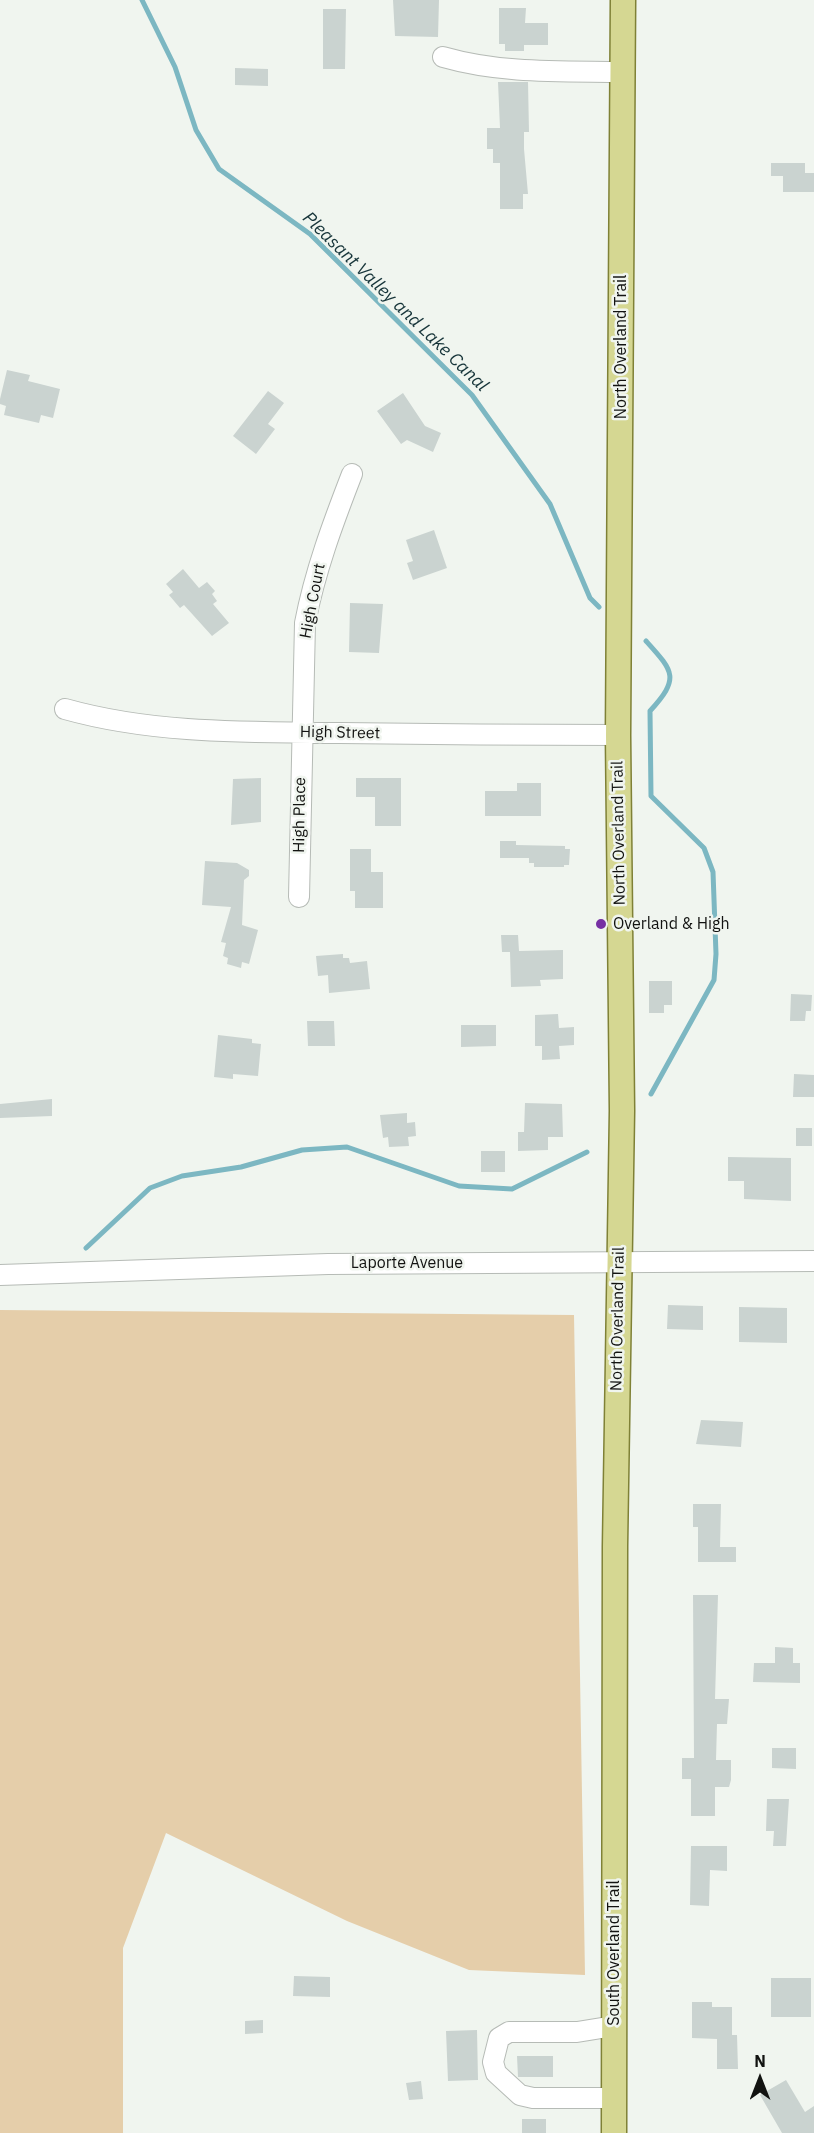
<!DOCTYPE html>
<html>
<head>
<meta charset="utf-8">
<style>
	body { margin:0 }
	#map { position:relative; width:814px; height:2133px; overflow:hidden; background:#f0f5ef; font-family:"IBM Plex Sans",sans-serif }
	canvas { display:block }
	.north { position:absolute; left:730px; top:2049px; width:60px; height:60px; -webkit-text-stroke:4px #f0f5ef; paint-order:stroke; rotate:0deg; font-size:16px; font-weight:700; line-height:24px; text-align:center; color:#121311 }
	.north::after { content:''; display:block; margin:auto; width:21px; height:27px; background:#121311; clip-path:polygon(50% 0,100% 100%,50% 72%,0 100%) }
</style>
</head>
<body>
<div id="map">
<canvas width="814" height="2133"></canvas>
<div class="north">N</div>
</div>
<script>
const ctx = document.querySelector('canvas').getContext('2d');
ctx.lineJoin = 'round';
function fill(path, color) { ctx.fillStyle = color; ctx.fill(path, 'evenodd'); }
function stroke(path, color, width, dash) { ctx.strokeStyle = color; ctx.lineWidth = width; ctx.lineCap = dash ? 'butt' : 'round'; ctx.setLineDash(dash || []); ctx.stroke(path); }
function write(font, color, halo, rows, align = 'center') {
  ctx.font = font + ' "IBM Plex Sans",sans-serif'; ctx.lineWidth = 5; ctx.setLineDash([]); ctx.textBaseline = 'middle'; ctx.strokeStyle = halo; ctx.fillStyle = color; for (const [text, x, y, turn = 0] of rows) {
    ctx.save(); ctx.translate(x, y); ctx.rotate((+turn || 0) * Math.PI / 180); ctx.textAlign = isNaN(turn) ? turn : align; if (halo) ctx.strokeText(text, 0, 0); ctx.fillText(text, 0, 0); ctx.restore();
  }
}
fill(new Path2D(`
	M 0,1310 L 574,1315 L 585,1975 L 469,1970 L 347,1921 L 166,1833 L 123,1948 L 123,2133 L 0,2133 Z`), '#e5ceaa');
stroke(new Path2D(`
	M 142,0 L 175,67 L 196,130 L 219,169 L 310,234 L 472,395 L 550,504 L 590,598 L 599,607
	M 646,641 C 674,672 680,678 650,711 L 651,796 L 704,848 L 713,872 L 716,954 L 714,980 L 651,1094
	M 86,1248 L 150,1188 L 182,1176 L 241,1167 L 302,1150 L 347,1147 L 459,1186 L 512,1189 L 587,1152`), '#7cb7c2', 5);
fill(new Path2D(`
	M 393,0 L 439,0 L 438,37 L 395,36 Z
	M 499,8 L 526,8 L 525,23 L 548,23 L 548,45 L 524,45 L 524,51 L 505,51 L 505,44 L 499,44 Z
	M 323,9 L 346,9 L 345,69 L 323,69 Z
	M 235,68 L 268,69 L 268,86 L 235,85 Z
	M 498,82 L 528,82 L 529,132 L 524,132 L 524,149 L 528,194 L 523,194 L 523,209 L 500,209 L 500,163 L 493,163 L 493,149 L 487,149 L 487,128 L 500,128 Z
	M 771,163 L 805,163 L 805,173 L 814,173 L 814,192 L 783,192 L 783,176 L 771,176 Z
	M 7,370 L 30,375 L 28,381 L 60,389 L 53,418 L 41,415 L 39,423 L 4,415 L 6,406 L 0,404 L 0,399 Z
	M 268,391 L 284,403 L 268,424 L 275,429 L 256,454 L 233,436 Z
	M 403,393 L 425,426 L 441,433 L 433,452 L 407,440 L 401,444 L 377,411 Z
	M 434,530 L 447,568 L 413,580 L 407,563 L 413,561 L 406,540 Z
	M 183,569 L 199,588 L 207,582 L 215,591 L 212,594 L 217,601 L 213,604 L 229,623 L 212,636 L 184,605 L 180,608 L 169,595 L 173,592 L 166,584 Z
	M 350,603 L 383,604 L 379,653 L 349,652 Z
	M 261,778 L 261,822 L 231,825 L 233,779 Z
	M 356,778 L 401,778 L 401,826 L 375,826 L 375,797 L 356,797 Z
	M 517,783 L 541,783 L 541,816 L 485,816 L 485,791 L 517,791 Z
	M 500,841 L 516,841 L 516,845 L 565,846 L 565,849 L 570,849 L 569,865 L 564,865 L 564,867 L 534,867 L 534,863 L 529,863 L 529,858 L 500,858 Z
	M 350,849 L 371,849 L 371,872 L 383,872 L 383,908 L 355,908 L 355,891 L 350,891 Z
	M 205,861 L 237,863 L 249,870 L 249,876 L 244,880 L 242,925 L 258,930 L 249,964 L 242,962 L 241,968 L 227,964 L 228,958 L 223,956 L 226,943 L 221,942 L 231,907 L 202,905 Z
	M 501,935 L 518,935 L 519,951 L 563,950 L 563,979 L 540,980 L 541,986 L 511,987 L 510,952 L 502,952 Z
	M 343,954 L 343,958 L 349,958 L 350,963 L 367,961 L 370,989 L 329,993 L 328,975 L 318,976 L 316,956 Z
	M 649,981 L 672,981 L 672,1005 L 664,1005 L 664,1013 L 649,1013 Z
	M 791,994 L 812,995 L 811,1011 L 806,1011 L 805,1021 L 790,1021 Z
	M 558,1014 L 559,1028 L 574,1027 L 574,1045 L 559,1046 L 560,1059 L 542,1060 L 542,1046 L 535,1046 L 535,1015 Z
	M 307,1021 L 334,1021 L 335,1046 L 308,1046 Z
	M 461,1025 L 496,1025 L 496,1046 L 461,1047 Z
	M 218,1035 L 252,1039 L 252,1043 L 261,1044 L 258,1076 L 233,1074 L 233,1079 L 214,1077 Z
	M 794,1074 L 814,1075 L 814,1097 L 793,1097 Z
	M 52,1099 L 52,1116 L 0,1118 L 0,1104 Z
	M 525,1103 L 562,1104 L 563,1137 L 548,1137 L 548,1150 L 518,1151 L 518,1132 L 524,1132 Z
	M 407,1113 L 407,1123 L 415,1122 L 416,1136 L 408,1137 L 409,1146 L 389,1147 L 388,1137 L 383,1138 L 380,1115 Z
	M 796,1128 L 812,1128 L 812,1146 L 796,1146 Z
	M 481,1151 L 505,1151 L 505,1172 L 481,1172 Z
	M 728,1157 L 791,1158 L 791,1201 L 744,1199 L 744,1181 L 728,1181 Z
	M 668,1305 L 703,1306 L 703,1330 L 667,1329 Z
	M 739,1307 L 787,1308 L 787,1343 L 739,1342 Z
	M 701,1420 L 743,1422 L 741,1447 L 696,1444 Z
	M 693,1504 L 721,1504 L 720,1547 L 736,1547 L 736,1562 L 698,1562 L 698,1527 L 693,1527 Z
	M 693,1595 L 718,1595 L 715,1699 L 729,1699 L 727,1724 L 717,1724 L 716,1760 L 731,1760 L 731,1780 L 729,1787 L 715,1787 L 715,1816 L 691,1816 L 691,1779 L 682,1779 L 682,1758 L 694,1758 Z
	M 775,1647 L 793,1648 L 793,1663 L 800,1663 L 800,1683 L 753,1682 L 754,1663 L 775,1663 Z
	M 772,1748 L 796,1748 L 796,1769 L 772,1768 Z
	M 767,1799 L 789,1799 L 786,1846 L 773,1846 L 774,1831 L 766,1831 Z
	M 691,1846 L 727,1846 L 727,1871 L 710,1870 L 709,1906 L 690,1905 Z
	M 294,1976 L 330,1977 L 330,1997 L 293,1996 Z
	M 771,1978 L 811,1978 L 811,2017 L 771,2017 Z
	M 692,2002 L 712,2002 L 712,2007 L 732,2007 L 732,2035 L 737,2035 L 738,2069 L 717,2069 L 717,2039 L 692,2038 Z
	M 263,2020 L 263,2033 L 245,2034 L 245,2021 Z
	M 477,2030 L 478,2080 L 448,2081 L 446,2031 Z
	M 517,2056 L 553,2056 L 553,2077 L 518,2077 Z
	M 786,2080 L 805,2112 L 814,2106 L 814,2133 L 782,2133 L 760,2095 Z
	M 421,2081 L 423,2099 L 409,2100 L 406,2083 Z
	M 522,2119 L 546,2119 L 546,2133 L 522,2133 Z`), '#cad3d0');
const minor = new Path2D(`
	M 443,57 C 502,74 562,71 622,72
	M 65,709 C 154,734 247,732 340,733 C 433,734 525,735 618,735
	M 299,897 L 305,623 C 315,571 333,523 352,474
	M 0,1275 L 328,1264 L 814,1261
	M 614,2098 L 533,2098 L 520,2095 L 496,2073 L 493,2062 L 499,2038 L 509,2032 L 577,2032 L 614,2026`);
const major = new Path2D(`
	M 614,2133 L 615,1546 L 622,1111 L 618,735 L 623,0`);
stroke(minor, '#b6bbb6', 22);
stroke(major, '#7f8136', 27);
stroke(minor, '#fff', 20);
stroke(major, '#d5d792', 24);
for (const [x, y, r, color] of [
	[601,924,6,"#7630a3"]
]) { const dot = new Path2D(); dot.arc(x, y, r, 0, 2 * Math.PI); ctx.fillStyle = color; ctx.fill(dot); stroke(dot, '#f0f5ef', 2); }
write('16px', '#121311', '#f0f5ef', [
	["North Overland Trail",621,347,-90],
	["High Court",313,601,-79],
	["High Street",340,733,1],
	["High Place",300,815,-89],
	["North Overland Trail",619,833,-91],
	["Laporte Avenue",407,1263],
	["North Overland Trail",618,1319,-89],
	["South Overland Trail",614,1953,-90]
]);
write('16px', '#121311', '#f0f5ef', [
	["Overland & High",613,924]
], 'left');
write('italic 18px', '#163439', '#f0f5ef', [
	["Pleasant Valley and Lake Canal",395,302,44]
]);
</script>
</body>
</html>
